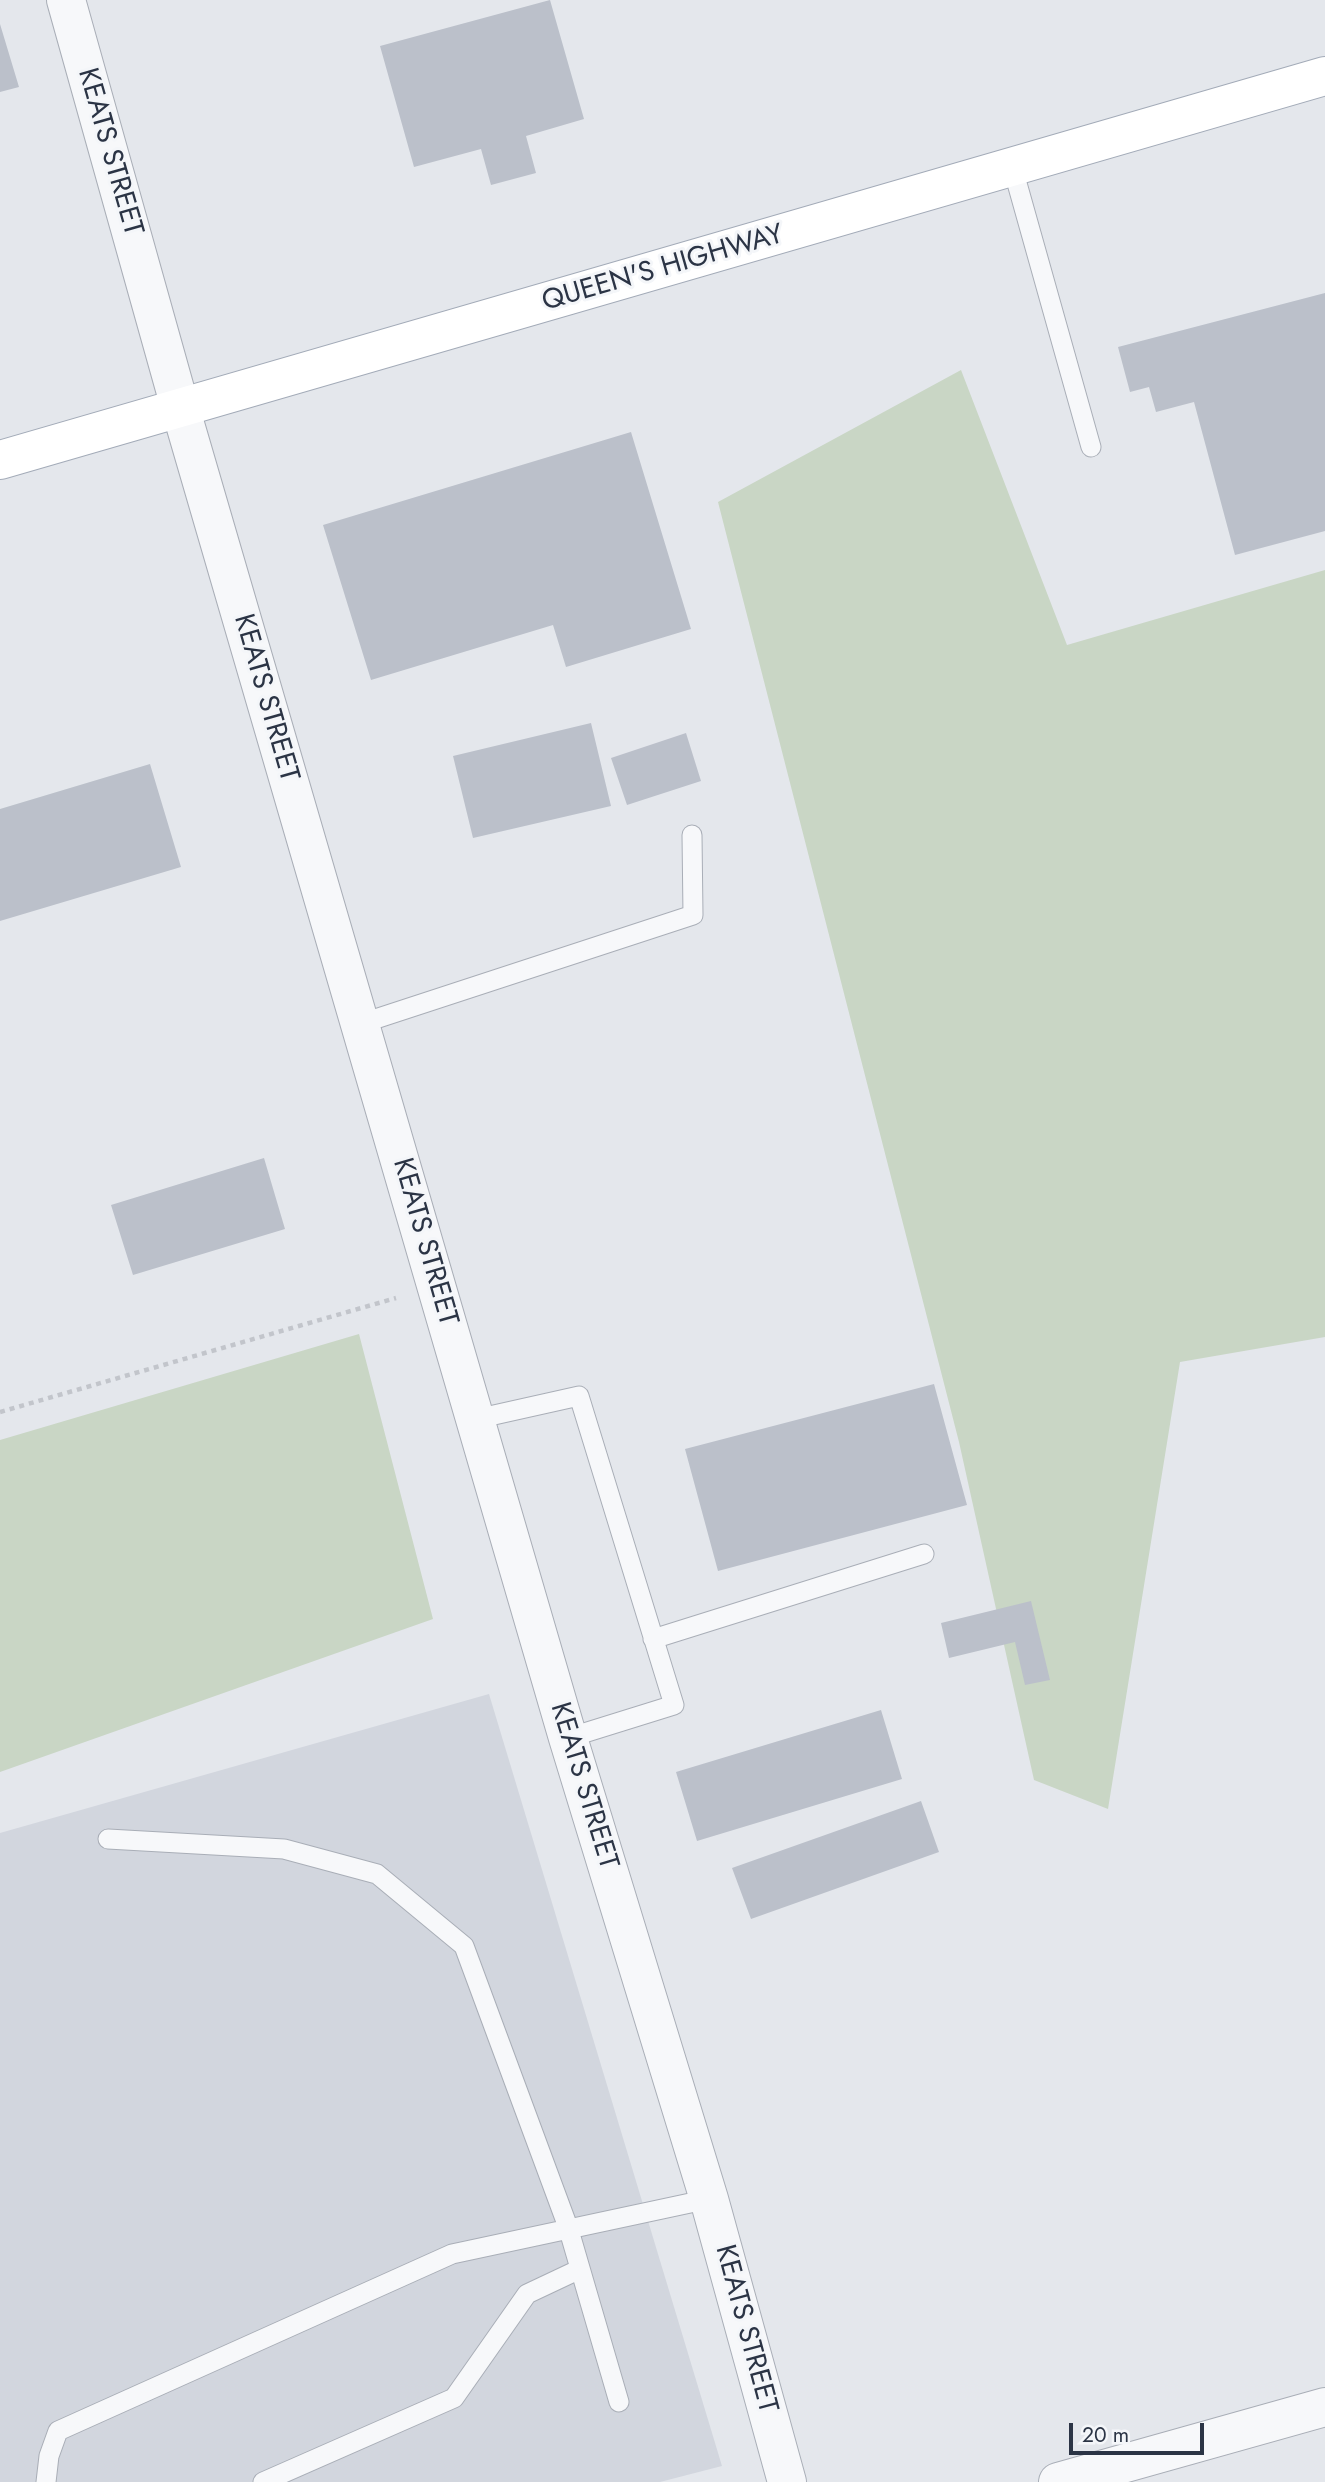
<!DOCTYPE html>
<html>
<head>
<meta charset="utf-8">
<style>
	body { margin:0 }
	#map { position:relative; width:1325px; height:2482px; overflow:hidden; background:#e4e7ec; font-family:Jost,sans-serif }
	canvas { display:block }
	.scale { position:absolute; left:1069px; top:2423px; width:135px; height:32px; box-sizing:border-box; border:4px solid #2b3445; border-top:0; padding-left:9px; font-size:21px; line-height:24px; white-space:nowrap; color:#2b3445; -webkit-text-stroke:5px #f4f6f9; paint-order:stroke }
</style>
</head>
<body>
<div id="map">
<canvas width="1325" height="2482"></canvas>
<div class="scale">20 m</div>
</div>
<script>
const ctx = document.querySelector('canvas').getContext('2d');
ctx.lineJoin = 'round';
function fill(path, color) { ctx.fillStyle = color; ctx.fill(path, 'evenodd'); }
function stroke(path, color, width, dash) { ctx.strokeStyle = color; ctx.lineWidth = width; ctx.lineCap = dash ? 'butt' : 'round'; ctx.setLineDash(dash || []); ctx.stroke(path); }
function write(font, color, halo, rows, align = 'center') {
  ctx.font = font + ' Jost,sans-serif'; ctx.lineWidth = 6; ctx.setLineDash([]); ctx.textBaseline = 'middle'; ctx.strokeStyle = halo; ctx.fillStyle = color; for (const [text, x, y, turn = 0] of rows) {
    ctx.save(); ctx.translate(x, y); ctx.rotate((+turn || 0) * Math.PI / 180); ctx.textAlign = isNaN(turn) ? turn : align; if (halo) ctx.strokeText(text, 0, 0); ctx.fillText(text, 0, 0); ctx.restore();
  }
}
fill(new Path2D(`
	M 489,1694 L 722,2466 L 660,2482 L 0,2482 L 0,1833 Z`), '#d2d6de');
fill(new Path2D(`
	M 961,370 L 1067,645 L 1325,570 L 1325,1337 L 1180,1362 L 1108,1809 L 1034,1780 L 959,1442 L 718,502 Z
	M 359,1334 L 433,1619 L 0,1772 L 0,1440 Z`), '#c9d6c5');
fill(new Path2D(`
	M 550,0 L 584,119 L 526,136 L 536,173 L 491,185 L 481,149 L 414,167 L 380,46 Z
	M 0,24 L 19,87 L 0,92 Z
	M 1325,293 L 1325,531 L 1235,555 L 1194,402 L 1156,412 L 1149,387 L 1130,392 L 1118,347 Z
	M 631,432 L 691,629 L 566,667 L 553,625 L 371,680 L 323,525 Z
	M 591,723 L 611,806 L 473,838 L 453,756 Z
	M 686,733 L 701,781 L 627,805 L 611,758 Z
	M 150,764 L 181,867 L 0,921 L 0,809 Z
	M 264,1158 L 285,1229 L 133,1275 L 111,1205 Z
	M 934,1384 L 967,1505 L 718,1571 L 685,1449 Z
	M 1031,1601 L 1050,1680 L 1025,1685 L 1015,1642 L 949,1658 L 941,1623 Z
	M 881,1710 L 902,1779 L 697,1841 L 676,1772 Z
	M 921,1801 L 939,1852 L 751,1919 L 732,1868 Z`), '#bbc0ca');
const lane = new Path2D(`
	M 1013,169 L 1091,447
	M 360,1024 L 693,915 L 692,835
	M 476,1419 L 579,1396 L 674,1705 L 568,1738
	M 653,1639 L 924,1554
	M 108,1839 L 284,1849 L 377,1874 L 464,1946 L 568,2227 L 619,2402
	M 46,2482 L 49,2456 L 58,2431 L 452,2254 L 709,2199
	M 263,2482 L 454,2398 L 527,2294 L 580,2269`);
const street = new Path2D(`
	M 66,0 L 180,407 L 568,1738 L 709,2199 L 787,2482
	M 1058,2482 L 1325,2407`);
const primary = new Path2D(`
	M 0,460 C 441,329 884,208 1325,76`);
stroke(lane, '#a9aeb7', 21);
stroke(street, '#a9aeb7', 40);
stroke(primary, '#a3abb8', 40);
stroke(new Path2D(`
	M 0,1412 L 396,1298`), '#c2c5cb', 4.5, [5, 5]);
stroke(lane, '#f7f8fa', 19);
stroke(street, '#f7f8fa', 38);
stroke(primary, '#fff', 38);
write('28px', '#2b3445', '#f4f6f9', [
	["KEATS STREET",109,152,74],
	["QUEEN'S HIGHWAY",663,269,-16],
	["KEATS STREET",265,698,74],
	["KEATS STREET",424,1242,74],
	["KEATS STREET",583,1786,73],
	["KEATS STREET",745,2329,75]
]);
</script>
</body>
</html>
